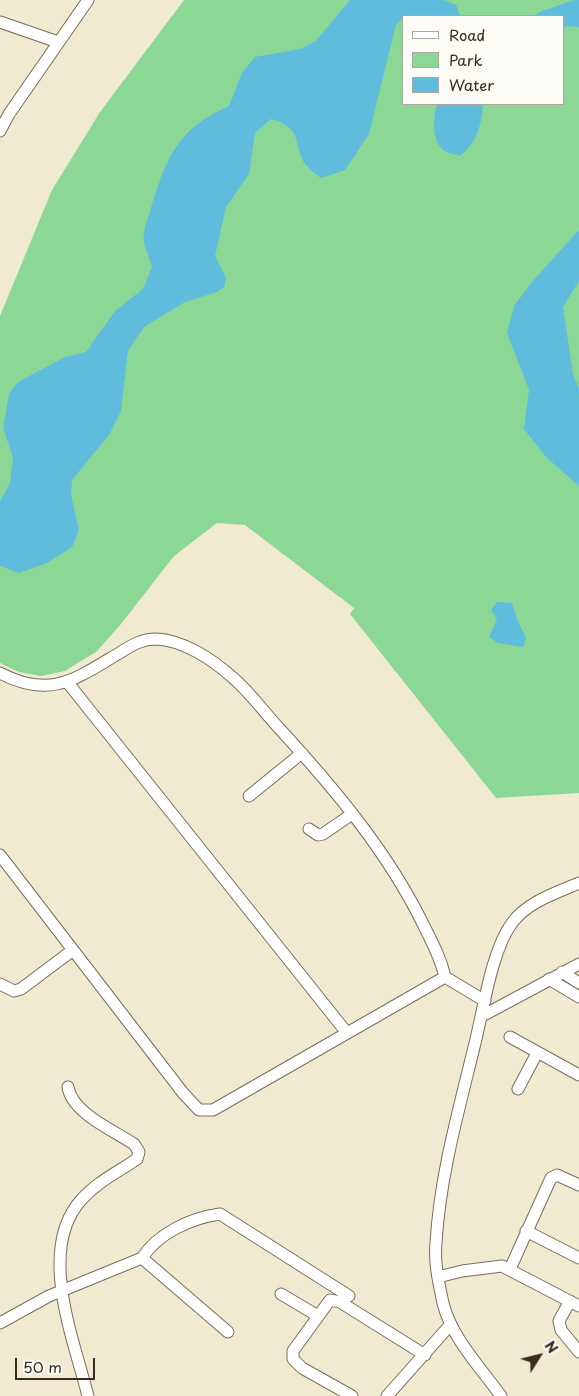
<!DOCTYPE html>
<html>
<head>
<meta charset="utf-8">
<style>
	body { margin:0 }
	#map { position:relative; width:579px; height:1396px; overflow:hidden; background:#f0ead1; font-family:"Playpen Sans",sans-serif }
	canvas { display:block }
	.legend { position:absolute; left:402px; top:15px; width:162px; height:90px; box-sizing:border-box; background:#fdfcf7; border:1px solid #afa8a0; margin:0; padding:6px 9px; list-style:none; font-size:15px; color:#3b2a1e }
	.legend li { display:flex; align-items:center; gap:10px; height:25px }
	.legend b { width:25px; border:1px solid #afa8a0 }
	.north { position:absolute; left:514px; top:1331px; width:50px; height:50px; -webkit-text-stroke:4px #fdfcf7; paint-order:stroke; rotate:54deg; font-size:14px; font-weight:700; line-height:20px; text-align:center; color:#3b2a1e }
	.north::after { content:''; display:block; margin:auto; width:18px; height:22px; background:#3b2a1e; clip-path:polygon(50% 0,100% 100%,50% 72%,0 100%) }
	.scale { position:absolute; left:15px; top:1358px; width:80px; height:22px; box-sizing:border-box; border:2px solid #3b2a1e; border-top:0; padding-left:6px; font-size:15px; line-height:18px; white-space:nowrap; color:#3b2a1e; -webkit-text-stroke:4px #fdfcf7; paint-order:stroke }
</style>
</head>
<body>
<div id="map">
<canvas width="579" height="1396"></canvas>
<ul class="legend">
<li><b style="height:6px;background:#fff"></b>Road</li>
<li><b style="height:14px;background:#8bd896"></b>Park</li>
<li><b style="height:14px;background:#5fbcdd"></b>Water</li>
</ul>
<div class="north">N</div>
<div class="scale">50 m</div>
</div>
<script>
const ctx = document.querySelector('canvas').getContext('2d');
ctx.lineJoin = 'round';
function fill(path, color) { ctx.fillStyle = color; ctx.fill(path, 'evenodd'); }
function stroke(path, color, width, dash) { ctx.strokeStyle = color; ctx.lineWidth = width; ctx.lineCap = dash ? 'butt' : 'round'; ctx.setLineDash(dash || []); ctx.stroke(path); }
fill(new Path2D(`
	M 184,0 L 579,0 L 579,793 L 496,798 L 350,614 L 354,608 L 245,525 L 217,523 L 174,556 L 121,624 L 96,652 L 65,671 L 41,676 L 19,672 L 0,663 L 0,316 L 52,190 L 100,112 ZM 403,16 L 563,16 L 563,104 L 403,104 Z`), '#8bd896');
fill(new Path2D(`
	M 350,0 L 444,0 L 456,5 L 460,16 L 405,16 L 396,25 L 369,134 L 345,170 L 321,178 C 316,174 309,169 305,164 C 292,143 304,128 271,119 L 255,133 L 249,174 L 226,207 L 215,256 L 226,278 L 224,287 L 217,292 L 185,302 L 144,327 L 128,351 L 121,411 L 109,435 L 72,480 L 71,495 L 79,530 L 72,547 L 47,563 L 19,573 L 0,566 L 0,501 L 10,483 L 13,457 L 3,428 L 9,394 L 18,382 L 65,357 L 86,352 L 115,311 L 143,289 L 152,267 C 150,259 145,250 144,242 C 142,232 148,218 151,208 C 166,158 178,128 229,106 L 242,73 L 255,57 L 300,49 L 316,41 Z
	M 574,0 L 579,0 L 579,27 L 567,26 L 563,29 L 563,16 L 534,16 L 540,12 Z
	M 437,104 L 483,104 C 481,126 478,141 460,156 C 456,154 449,154 445,151 C 431,142 433,118 437,104 Z
	M 579,230 L 579,281 L 563,307 L 573,374 L 579,389 L 579,486 L 546,457 L 524,429 L 529,390 L 507,333 L 514,306 L 531,283 Z
	M 497,602 L 512,603 L 517,619 L 526,638 L 523,647 L 498,643 L 489,637 L 497,619 L 491,610 Z`), '#5fbcdd');
const street = new Path2D(`
	M 0,22 L 58,42
	M 0,131 L 9,114 L 88,0
	M 0,673 C 51,700 77,678 121,652 C 132,645 142,639 156,639 C 183,640 212,659 232,677 C 249,691 263,711 278,727 C 334,788 389,853 425,928 C 433,944 441,959 445,977 L 485,1001
	M 68,683 L 347,1033
	M 249,796 L 302,753
	M 309,829 L 318,835 L 323,834 L 352,814
	M 0,855 L 183,1093 L 199,1110 L 213,1110 L 445,977
	M 562,972 L 579,983
	M 549,979 L 579,997
	M 0,984 L 14,991 L 21,989 L 73,950
	M 482,1016 L 579,964
	M 510,1037 L 579,1075
	M 68,1087 C 72,1113 113,1130 134,1144 L 139,1152 L 137,1159 C 118,1172 97,1182 82,1199 C 36,1248 74,1340 88,1396
	M 518,1089 L 537,1053
	M 526,1231 L 579,1258
	M 142,1258 L 228,1332
	M 510,1269 L 551,1178 L 557,1175 L 579,1185
	M 438,1277 L 462,1271 L 502,1266 L 579,1306
	M 281,1294 L 318,1316
	M 570,1301 L 559,1321 L 561,1330 L 579,1352
	M 0,1323 L 49,1296 L 142,1258 C 158,1233 191,1218 220,1214 L 349,1296
	M 352,1396 L 302,1368 L 293,1359 L 293,1351 L 330,1300 L 340,1302 L 425,1355
	M 387,1396 L 451,1324
	M 501,1396 C 481,1368 451,1337 443,1303 C 439,1284 434,1263 436,1243 C 440,1174 460,1106 476,1039 C 484,1006 492,950 512,923 C 527,902 556,893 579,883`);
stroke(street, '#7a6d5d', 13);
stroke(street, '#fff', 11);
</script>
</body>
</html>
